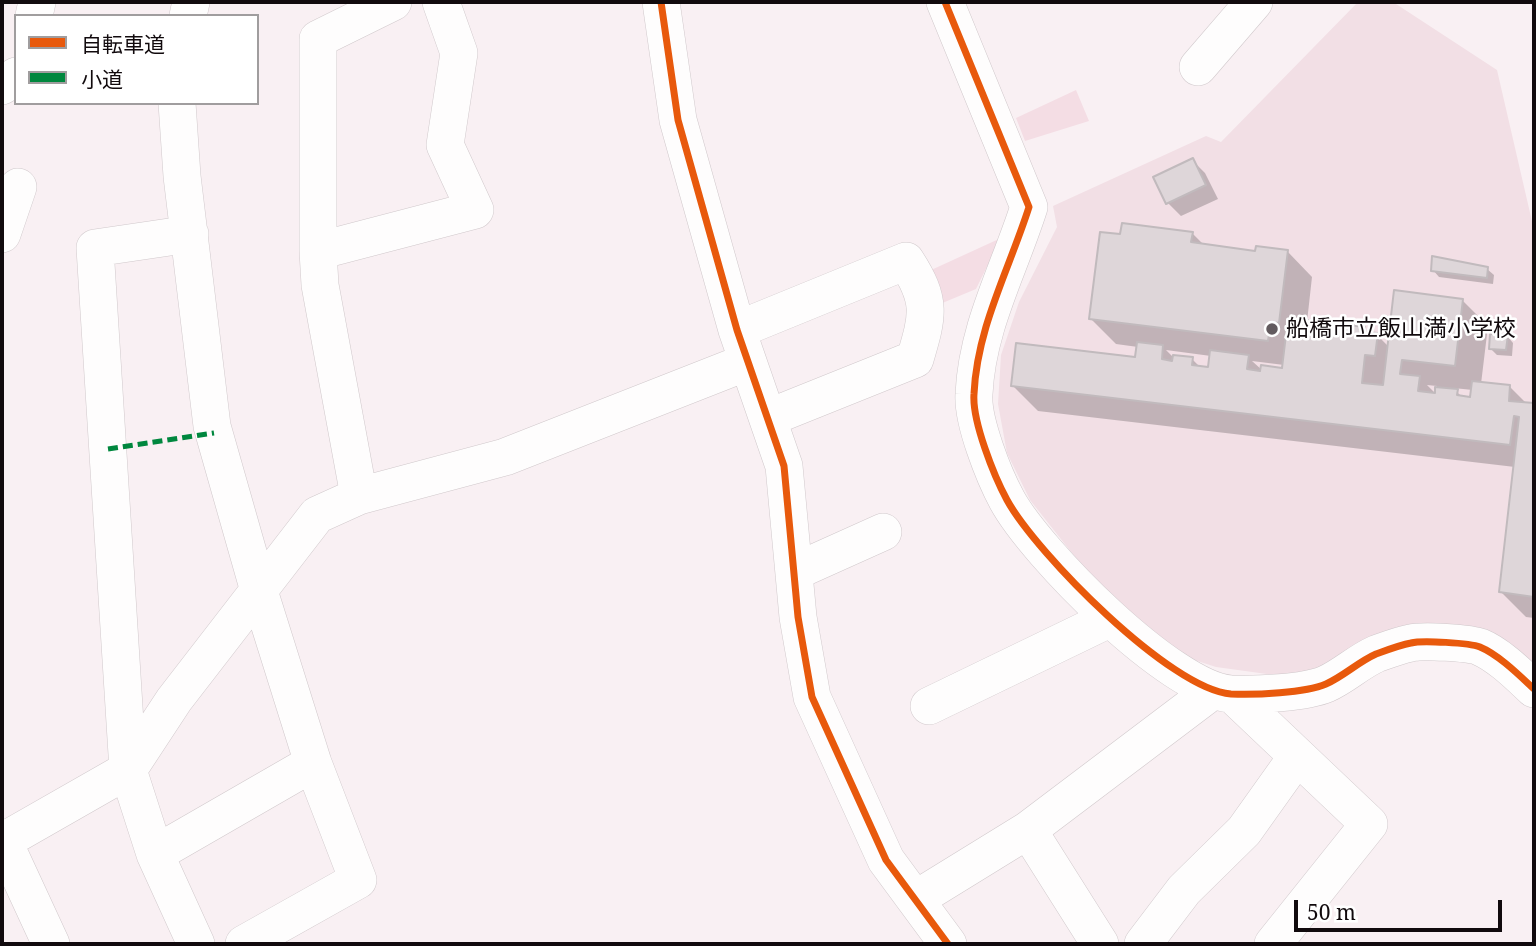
<!DOCTYPE html>
<html>
<head>
<meta charset="utf-8">
<style>
	body { margin:0 }
	#map { position:relative; width:1536px; height:946px; overflow:hidden; background:#f9f0f3; font-family:"Noto Serif","Noto Sans JP",serif }
	canvas { display:block }
	.frame { position:absolute; inset:0; border:4px solid #110a0d; pointer-events:none }
	.legend { position:absolute; left:14px; top:14px; width:245px; height:91px; box-sizing:border-box; background:#fff; border:2px solid #a09d9e; margin:0; padding:9px 12px; list-style:none; font-size:21px; color:#110a0d }
	.legend li { display:flex; align-items:center; gap:14px; height:35px }
	.legend b { width:35px; border:2px solid #a09d9e }
	.scale { position:absolute; left:1294px; top:900px; width:208px; height:32px; box-sizing:border-box; border:4px solid #110a0d; border-top:0; padding-left:9px; font-size:21px; line-height:24px; white-space:nowrap; color:#110a0d; -webkit-text-stroke:5px #fff; paint-order:stroke }
</style>
</head>
<body>
<div id="map">
<canvas width="1536" height="946"></canvas>
<div class="frame"></div>
<ul class="legend">
<li><b style="height:9px;background:#e8590c"></b>自転車道</li>
<li><b style="height:9px;background:#00873e"></b>小道</li>
</ul>
<div class="scale">50 m</div>
</div>
<script>
const ctx = document.querySelector('canvas').getContext('2d');
ctx.lineJoin = 'round';
function fill(path, color) { ctx.fillStyle = color; ctx.fill(path, 'evenodd'); }
function stroke(path, color, width, dash) { ctx.strokeStyle = color; ctx.lineWidth = width; ctx.lineCap = dash ? 'butt' : 'round'; ctx.setLineDash(dash || []); ctx.stroke(path); }
function write(font, color, halo, rows, align = 'center') {
  ctx.font = font + ' "Noto Serif","Noto Sans JP",serif'; ctx.lineWidth = 5; ctx.setLineDash([]); ctx.textBaseline = 'middle'; ctx.strokeStyle = halo; ctx.fillStyle = color; for (const [text, x, y, turn = 0] of rows) {
    ctx.save(); ctx.translate(x, y); ctx.rotate((+turn || 0) * Math.PI / 180); ctx.textAlign = isNaN(turn) ? turn : align; if (halo) ctx.strokeText(text, 0, 0); ctx.fillText(text, 0, 0); ctx.restore();
  }
}
fill(new Path2D(`
	M 1358,2 L 1393,2 L 1497,70 L 1534,230 L 1534,673 L 1507,647 L 1333,664 L 1303,674 L 1274,675 L 1216,667 L 1179,655 L 1098,586 L 1030,500 L 1007,453 L 998,404 L 1001,355 L 1019,302 L 1057,227 L 1053,206 L 1206,136 L 1221,142 Z`), '#f2dfe5');
fill(new Path2D(`
	M 1076,90 L 1089,121 L 1025,141 L 1016,118 Z
	M 1001,238 L 976,289 L 940,304 L 929,271 Z`), '#f4dde4');
fill(new Path2D(`
	M 1192,160 L 1205,173 L 1218,199 L 1181,216 L 1168,203 Z
	M 1192,233 L 1205,246 L 1257,253 L 1287,251 L 1312,277 L 1307,322 L 1364,328 L 1369,334 L 1377,335 L 1389,347 L 1462,300 L 1488,326 L 1481,384 L 1510,387 L 1527,404 L 1534,405 L 1534,618 L 1526,617 L 1501,592 L 1515,467 L 1038,411 L 1013,386 L 1137,359 L 1138,347 L 1116,344 L 1091,319 L 1122,236 ZM 1166,350 L 1211,356 L 1210,369 L 1201,368 L 1192,359 L 1173,357 ZM 1252,361 L 1284,365 L 1284,370 L 1262,370 ZM 1427,385 L 1437,386 L 1436,394 ZM 1453,388 L 1473,390 L 1472,399 L 1463,398 Z
	M 1487,269 L 1494,275 L 1493,284 L 1439,277 L 1433,270 Z
	M 1507,336 L 1513,343 L 1512,356 L 1497,355 L 1491,349 Z`), '#0003');
const building = new Path2D(`
	M 1193,158 L 1206,185 L 1166,204 L 1153,177 Z
	M 1122,223 L 1193,232 L 1191,242 L 1255,251 L 1256,246 L 1288,250 L 1279,323 L 1271,322 L 1268,341 L 1089,319 L 1100,232 L 1120,234 Z
	M 1432,256 L 1488,267 L 1487,278 L 1431,271 Z
	M 1394,290 L 1463,299 L 1455,366 L 1402,360 L 1400,374 L 1420,376 L 1418,391 L 1435,393 L 1435,387 L 1458,389 L 1457,395 L 1470,397 L 1472,381 L 1510,385 L 1509,401 L 1534,403 L 1534,597 L 1499,592 L 1519,417 L 1514,416 L 1510,445 L 1011,386 L 1016,343 L 1135,357 L 1137,342 L 1163,345 L 1162,359 L 1172,361 L 1173,355 L 1193,357 L 1192,365 L 1208,367 L 1210,350 L 1249,355 L 1247,369 L 1260,371 L 1261,365 L 1282,368 L 1288,318 L 1365,327 L 1364,332 L 1378,333 L 1375,356 L 1365,355 L 1362,383 L 1383,385 Z
	M 1490,334 L 1508,335 L 1506,350 L 1489,349 Z`);
fill(building, '#ded6d9');
stroke(building, '#c1babd', 2);
const minor = new Path2D(`
	M 661,2 L 678,120 L 737,330 L 784,466 L 798,617 L 812,697 L 886,860 L 948,944
	M 945,2 L 1029,207 C 1009,270 977,327 974,394 C 972,421 994,476 1007,500 C 1036,553 1171,690 1231,694 C 1255,695 1305,693 1326,684 C 1344,676 1358,662 1376,654 C 1387,650 1400,645 1411,643 C 1422,640 1470,643 1480,647 C 1499,655 1519,675 1534,689
	M 34,16 L 37,2
	M 188,16 L 191,2
	M 1198,67 L 1254,2
	M 2,86 L 16,76
	M 177,103 L 182,176 L 212,426 L 259,591 L 313,763 L 358,880 L 244,944
	M 2,234 L 18,187
	M 190,234 L 95,248 L 128,770 L 155,854 L 196,944
	M 318,251 L 475,210 L 445,145 L 459,53 L 441,2
	M 737,330 L 906,261 C 932,301 928,315 915,359 L 768,418
	M 359,496 L 320,285 L 318,251 L 318,39 L 393,2
	M 794,572 L 883,532
	M 1232,694 L 1369,824 L 1273,944
	M 929,706 L 1109,619
	M 1028,830 L 1100,944
	M 2,838 L 51,944
	M 2,842 L 128,770 L 174,700 L 317,515 L 359,496 L 505,457 L 747,362
	M 155,854 L 313,763
	M 916,899 L 1028,830 L 1212,691
	M 1143,944 L 1184,890 L 1244,831 L 1296,758`);
stroke(minor, '#d0c8cb', 38);
stroke(minor, '#fefdfd', 37);
stroke(new Path2D(`
	M 108,449 L 214,433`), '#00873e', 5, [10, 5]);
stroke(new Path2D(`
	M 661,2 L 678,120 L 737,330 L 784,466 L 798,617 L 812,697 L 886,860 L 948,944
	M 945,2 L 1029,207 C 1009,270 977,327 974,394 C 972,421 994,476 1007,500 C 1036,553 1171,690 1231,694 C 1255,695 1305,693 1326,684 C 1344,676 1358,662 1376,654 C 1387,650 1400,645 1411,643 C 1422,640 1470,643 1480,647 C 1499,655 1519,675 1534,689`), '#e8590c', 7);
for (const [x, y, r, color] of [
	[1272,329,7,"#625a5e"]
]) { const dot = new Path2D(); dot.arc(x, y, r, 0, 2 * Math.PI); ctx.fillStyle = color; ctx.fill(dot); stroke(dot, '#fff', 2.5); }
write('23px', '#110a0d', '#fff', [
	["船橋市立飯山満小学校",1286,329]
], 'left');
</script>
</body>
</html>
